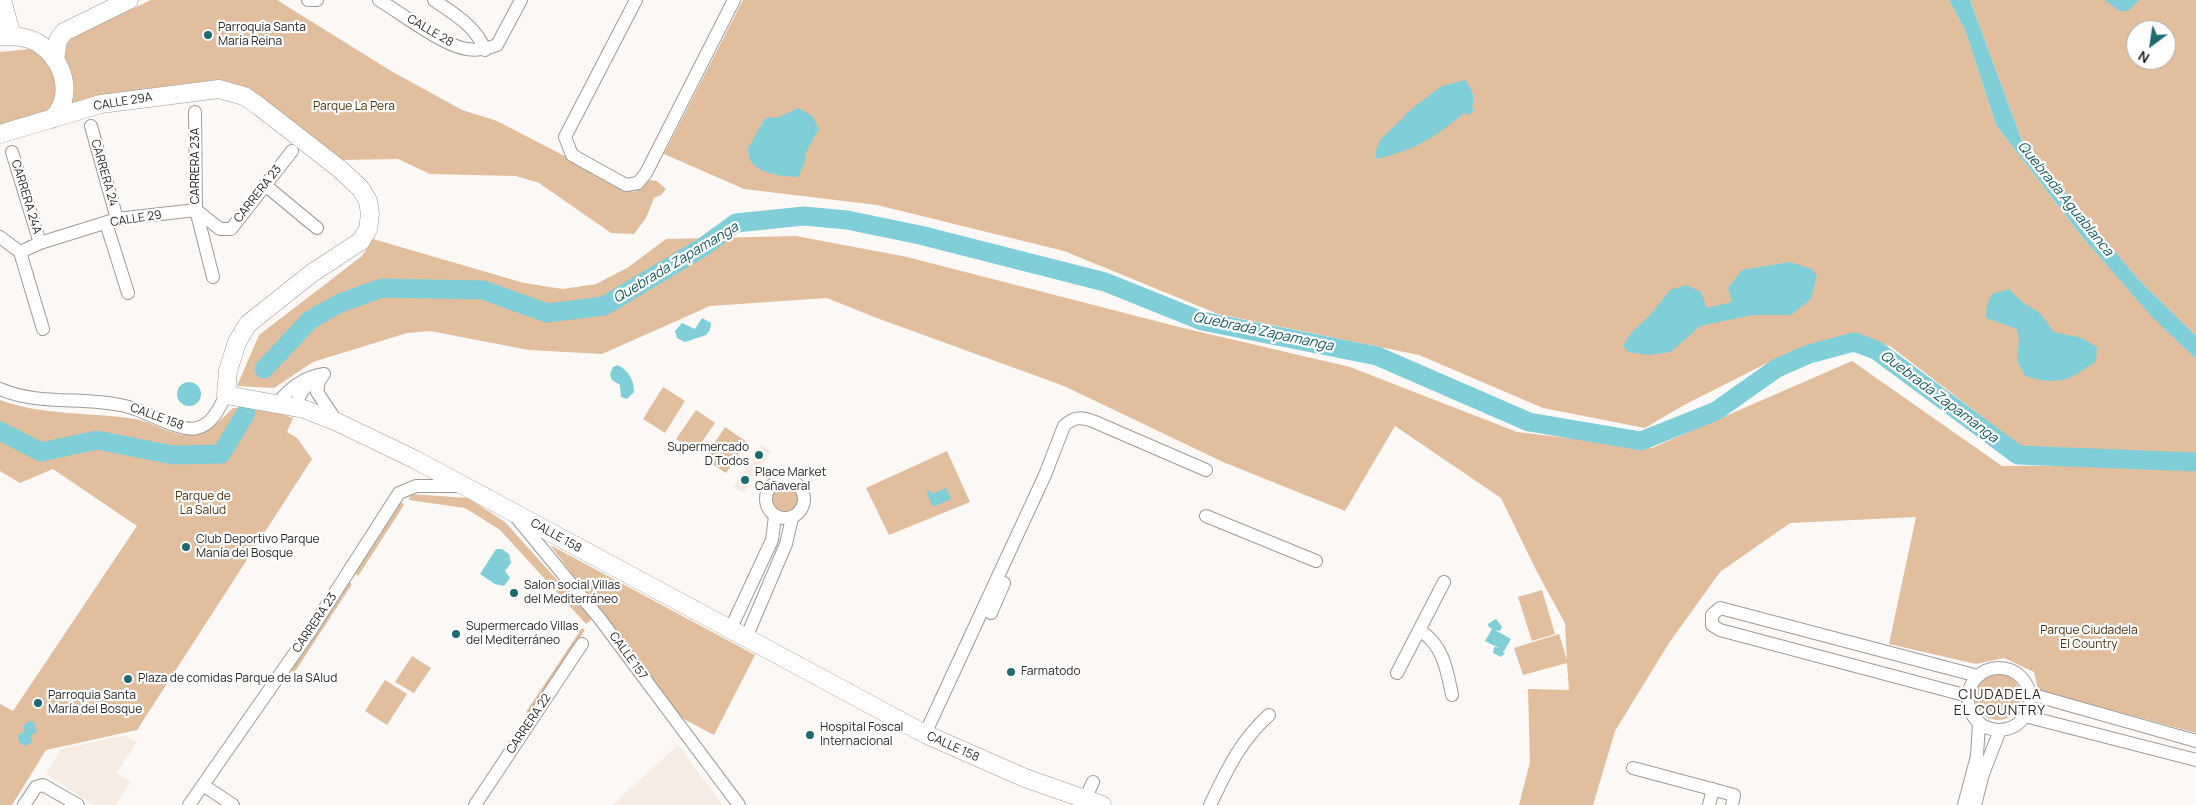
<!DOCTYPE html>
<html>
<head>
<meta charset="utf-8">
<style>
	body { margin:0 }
	#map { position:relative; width:2196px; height:805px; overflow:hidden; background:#fcf8f5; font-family:Manrope,sans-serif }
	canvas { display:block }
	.north { position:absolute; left:2126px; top:20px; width:50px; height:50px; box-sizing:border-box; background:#fff; border:1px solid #aaa9a9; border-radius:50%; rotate:211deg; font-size:14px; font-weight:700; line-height:20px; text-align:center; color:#2b2928 }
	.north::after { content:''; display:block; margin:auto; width:18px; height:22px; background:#1e6a71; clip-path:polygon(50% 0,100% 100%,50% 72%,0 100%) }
</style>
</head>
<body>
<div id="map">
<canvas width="2196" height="805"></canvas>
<div class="north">N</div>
</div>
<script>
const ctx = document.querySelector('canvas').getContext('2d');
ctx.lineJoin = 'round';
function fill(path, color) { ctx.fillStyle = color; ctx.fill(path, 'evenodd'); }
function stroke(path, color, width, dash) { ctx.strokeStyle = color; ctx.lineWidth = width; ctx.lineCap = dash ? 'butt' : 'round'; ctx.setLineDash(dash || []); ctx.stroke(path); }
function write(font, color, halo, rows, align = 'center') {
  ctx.font = font + ' Manrope,sans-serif'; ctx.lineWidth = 4.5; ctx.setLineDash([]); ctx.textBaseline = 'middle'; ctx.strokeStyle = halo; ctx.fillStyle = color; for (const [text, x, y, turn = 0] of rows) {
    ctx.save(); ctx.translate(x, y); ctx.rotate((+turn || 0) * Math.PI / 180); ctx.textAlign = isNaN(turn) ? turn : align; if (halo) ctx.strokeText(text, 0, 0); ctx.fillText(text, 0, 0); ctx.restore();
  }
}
fill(new Path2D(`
	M 762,444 L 771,452 L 744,493 L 733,487 Z
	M 125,735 L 137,742 L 117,773 L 131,782 L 115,805 L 93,805 L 46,774 L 61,749 Z
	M 678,745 L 723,805 L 612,805 Z`), '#f6ece3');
fill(new Path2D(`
	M 151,0 L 277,0 L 391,71 L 462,110 L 497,121 L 634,192 L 648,180 L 657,181 L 666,189 L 661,195 L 654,198 L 646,218 L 634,234 L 611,233 L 539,183 L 516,176 L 430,174 L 398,159 L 341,160 L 219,83 C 144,82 72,108 0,128 L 0,52 L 30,49 L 63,41 Z
	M 743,0 L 1949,0 L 1965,30 L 1996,125 L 2083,238 L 2153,317 L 2196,359 L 2196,460 L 2023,448 L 1890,346 L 1847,336 L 1789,352 L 1684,405 L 1645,428 L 1543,408 L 1419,355 L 1218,314 L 1064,251 L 877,205 L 744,189 L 664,154 Z
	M 1970,0 L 2196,0 L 2196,336 L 2139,280 L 2022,141 ZM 2136,30 L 2166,30 L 2166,60 L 2136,60 Z
	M 796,236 L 907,257 L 1179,327 L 1350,367 L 1517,432 L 1652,448 L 1852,361 L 2002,466 L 2196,464 L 2196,733 L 2038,690 L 2034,672 L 2004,658 L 1976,664 L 1889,644 L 1916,517 L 1790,523 L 1720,572 L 1669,643 L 1615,731 L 1593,805 L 1519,805 L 1530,762 L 1528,689 L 1569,690 L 1567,663 L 1523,675 L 1514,648 L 1559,634 L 1567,660 L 1565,623 L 1537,572 L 1501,498 L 1395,426 L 1345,511 L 1223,462 L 1064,386 L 874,317 L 827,298 L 710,306 L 602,354 L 529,350 L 430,331 L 407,333 L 313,362 L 274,388 L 237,386 L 259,335 L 362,256 L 373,239 L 524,283 L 563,289 L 596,284 L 627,268 L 666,239 Z
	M 663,387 L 685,401 L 665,433 L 643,419 Z
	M 0,400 C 42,416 91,412 135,419 C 155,422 174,438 194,435 C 211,433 221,419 233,408 L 266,408 L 293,418 L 287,432 L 297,438 L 312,459 L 137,730 L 46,750 L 12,805 L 0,805 L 0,704 L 13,711 L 137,526 L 53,469 L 20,483 L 0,471 Z
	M 696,410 L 715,423 L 695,452 L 676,439 Z
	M 725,427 L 747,442 L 726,473 L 704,459 Z
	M 947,451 L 970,502 L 889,535 L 866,488 Z
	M767 499a17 17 0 1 1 34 0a17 17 0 1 1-34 0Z
	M 410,494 L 468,498 L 505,522 L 592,619 L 586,624 L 500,530 L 465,508 L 409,500 Z
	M 401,502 L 404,505 L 358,576 L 355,574 Z
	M 550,545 L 755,655 L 714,735 L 682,718 Z
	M 348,581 L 352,584 L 294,673 L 290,670 Z
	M 1542,590 L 1555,634 L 1532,641 L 1518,597 Z
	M 582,628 L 585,630 L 529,714 L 526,712 Z
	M 412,656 L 431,668 L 414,693 L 395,682 Z
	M1975 697a23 23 0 1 1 46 0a23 23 0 1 1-46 0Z
	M 385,680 L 407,694 L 387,725 L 365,711 Z`), '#e1be9d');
fill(new Path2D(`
	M 1949,0 L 1970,0 L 2022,141 L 2139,280 L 2196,336 L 2196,359 L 2153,318 L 2083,238 L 1996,125 L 1965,30 Z
	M 2105,0 L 2139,0 L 2128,11 L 2119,11 Z
	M 1465,80 C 1471,89 1476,96 1472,106 L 1474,110 L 1469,115 L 1464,113 C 1436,137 1413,151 1376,159 L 1376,150 L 1381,139 L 1415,106 L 1442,86 Z
	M 799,108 L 812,116 L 819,129 L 806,152 L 804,164 L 798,177 C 785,177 758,174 750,160 C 749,157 748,152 748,148 L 766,117 L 776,118 Z
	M 1790,262 L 1812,269 L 1817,276 L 1811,299 L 1791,315 L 1752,315 L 1700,326 L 1671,352 L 1648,355 L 1628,352 L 1623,346 L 1631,333 L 1651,314 L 1670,290 L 1686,285 L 1701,292 L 1707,308 L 1732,302 L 1728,288 L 1742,270 Z
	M 2009,289 L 2022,302 L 2040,313 L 2054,332 L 2082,338 L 2097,347 L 2096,361 C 2069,381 2059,386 2025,376 L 2017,360 L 2019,339 L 2017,329 L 1986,318 L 1987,305 L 1992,294 Z
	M 702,318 L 711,323 L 710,330 L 706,335 L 685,342 L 677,338 L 675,331 L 682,323 L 695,329 Z
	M 618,365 C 629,371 634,380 634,392 L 627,399 L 621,397 L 620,385 L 612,380 L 610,374 L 613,367 Z
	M177 394a12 12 0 1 1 24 0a12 12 0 1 1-24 0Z
	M 946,488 L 951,499 L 933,507 L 926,492 L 930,490 L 932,494 Z
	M 496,549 L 502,549 L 509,554 L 511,563 L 505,571 L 510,578 L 504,586 L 495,584 L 480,574 Z
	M 1496,619 L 1502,627 L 1500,631 L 1495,630 L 1511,639 L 1504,651 L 1502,651 L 1505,653 L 1501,657 L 1493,653 L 1494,647 L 1499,648 L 1485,641 L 1492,629 L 1488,626 L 1488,624 Z
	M 28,721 L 34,722 L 37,732 L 31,735 L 32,742 L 25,746 L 19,742 L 18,735 L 25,731 L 23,727 Z`), '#80cfd8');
stroke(new Path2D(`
	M 264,369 L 310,320 L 340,303 L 382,288 L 483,290 L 547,313 L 604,306 L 703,247 L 736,223 L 804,216 L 847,220 L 920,235 L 1105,282 L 1202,321 L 1377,356 L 1529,422 L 1641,441 L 1716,411 L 1777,368 L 1809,354 L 1854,342 L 1876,350 L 2018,455 L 2196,462
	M 0,431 L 41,452 L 97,440 L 173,455 L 221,454 L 246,413`), '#80cfd8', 19);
const street = new Path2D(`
	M 308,0 L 317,0
	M 379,0 C 401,13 443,46 467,49 C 478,51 487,49 497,45 L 521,0
	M 434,0 C 454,14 476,26 485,50
	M 636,0 L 565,137 L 572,155 L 626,185 L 638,183 L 646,173 L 734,0
	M 195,112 L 196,210 L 213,277
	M 91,126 L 117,219
	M 12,152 L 40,243
	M 265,185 L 317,228
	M 106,223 L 128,293
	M 0,237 L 20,252 L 43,329
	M 20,252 L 40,243 L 117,219 L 196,210 L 220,229 L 231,229 L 292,151
	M 324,374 L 319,381 L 317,392 L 337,422
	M 0,389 C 39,406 84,396 125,406 C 144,410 181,433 197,428 C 213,424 219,408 226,395
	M 277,403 C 292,387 302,378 324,374
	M 294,407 L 303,390 L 315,379
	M766 499a19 19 0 1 1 38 0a19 19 0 1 1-38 0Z
	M 1206,516 L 1316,561
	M 516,517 L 600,619 L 739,805
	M 991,613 L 1004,583
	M 730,630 L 772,540 L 775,516
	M 1419,630 C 1443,644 1447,670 1452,695
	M 746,638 L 786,544 L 792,518
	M1968 699a31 31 0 1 1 62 0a31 31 0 1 1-62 0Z
	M 1397,673 L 1444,582
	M 2030,694 L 2196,741
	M 1968,696 L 1720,630 L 1712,625 L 1712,615 L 1720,608 L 1978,676
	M 2025,716 L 2196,760
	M 925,734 L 1045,475 L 1064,426 C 1074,416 1082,417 1095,422 L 1206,470
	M 1633,768 L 1734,795 L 1732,805
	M 203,785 L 233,805
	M 1085,799 L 1093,782
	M 24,805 L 36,787 L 43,785 L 78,805
	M 189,805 L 311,630 L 399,493 L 416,486 L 463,486
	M 475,805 L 582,644
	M 1210,805 C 1227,770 1240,741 1269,715
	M 1709,805 L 1713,789
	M 1964,805 L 1977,756 L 1979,722
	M 1975,805 L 1983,774 L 2000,730`);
const secondary = new Path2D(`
	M 2,0 L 12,36
	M 0,36 C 13,36 26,36 38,43 C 64,60 75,96 52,119
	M 55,60 L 58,40 L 64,32 L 129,0
	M 0,134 L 101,104 L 219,89 L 244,96 L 260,107 L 341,170 L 361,189 L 368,201 L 370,214 L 368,229 L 361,241 L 312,273 L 248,324 L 237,342 L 228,371 L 226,395 L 304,409 L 337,422 L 416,460 L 925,734 L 1025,778 L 1102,805`);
stroke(street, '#9f9b98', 14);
stroke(secondary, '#9f9b98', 19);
stroke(street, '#fff', 12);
stroke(secondary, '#fff', 18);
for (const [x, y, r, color] of [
	[208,35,5,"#1e6a71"],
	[759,455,5,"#1e6a71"],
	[745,480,5,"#1e6a71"],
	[186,547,5,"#1e6a71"],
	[514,593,5,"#1e6a71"],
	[456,634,5,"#1e6a71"],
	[1011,672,5,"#1e6a71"],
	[128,679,5,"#1e6a71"],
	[38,703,5,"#1e6a71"],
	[810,735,5,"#1e6a71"]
]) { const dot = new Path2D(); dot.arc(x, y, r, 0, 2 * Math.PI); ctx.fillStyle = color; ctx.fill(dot); stroke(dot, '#fff', 2); }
write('12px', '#2b2928', '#fff', [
	["Parroquia Santa",218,28],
	["María Reina",218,42],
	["Supermercado",749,448,"right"],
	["D Todos",749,462,"right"],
	["Place Market",755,473],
	["Cañaveral",755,487],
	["Club Deportivo Parque",196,540],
	["Manía del Bosque",196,554],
	["Salon social Villas",524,586],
	["del Mediterráneo",524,600],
	["Supermercado Villas",466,627],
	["del Mediterráneo",466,641],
	["Farmatodo",1021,672],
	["Plaza de comidas Parque de la SAlud",138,679],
	["Parroquia Santa",48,696],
	["María del Bosque",48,710],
	["Hospital Foscal",820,728],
	["Internacional",820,742]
], 'left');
write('12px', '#2b2928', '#fff', [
	["CALLE 28",430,31,30],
	["CALLE 29A",123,102,-9],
	["CARRERA 23A",196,166,-90],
	["CARRERA 24",104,173,74],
	["CARRERA 23",258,194,-52],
	["CARRERA 24A",26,197,73],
	["CALLE 29",136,219,-9],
	["CALLE 158",157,417,20],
	["CALLE 158",556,536,29],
	["CARRERA 23",315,623,-56],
	["CALLE 157",628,656,54],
	["CARRERA 22",529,724,-56],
	["CALLE 158",953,747,24]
]);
write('12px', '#50310f', '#fff', [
	["Parque La Pera",354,107],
	["Parque de",203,497],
	["La Salud",203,511],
	["Parque Ciudadela",2089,631],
	["El Country",2089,645]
]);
write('italic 14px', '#165960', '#fff', [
	["Quebrada Aguablanca",2065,199,51],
	["Quebrada Zapamanga",676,263,-31],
	["Quebrada Zapamanga",1263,332,12],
	["Quebrada Zapamanga",1939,397,37]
]);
ctx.letterSpacing = '1px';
write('14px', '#2c2926', '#fff', [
	["CIUDADELA",2000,695],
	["EL COUNTRY",2000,711]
]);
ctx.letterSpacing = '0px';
</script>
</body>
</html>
